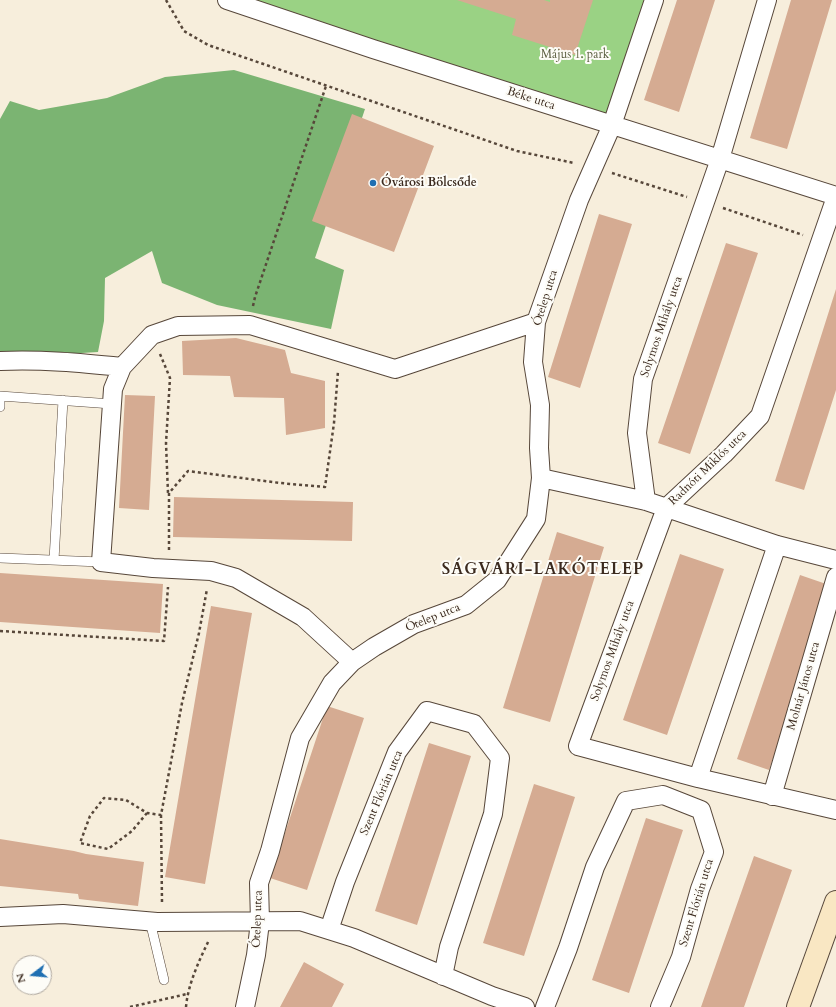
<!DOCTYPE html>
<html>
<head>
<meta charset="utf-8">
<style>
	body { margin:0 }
	#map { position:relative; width:836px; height:1007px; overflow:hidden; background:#f7eedc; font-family:Cardo,serif }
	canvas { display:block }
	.north { position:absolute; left:12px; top:955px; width:40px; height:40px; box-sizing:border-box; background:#fdfcf7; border:1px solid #afa8a0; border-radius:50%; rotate:254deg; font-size:11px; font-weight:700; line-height:16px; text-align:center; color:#3b2a1e }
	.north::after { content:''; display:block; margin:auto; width:14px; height:18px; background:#1f6fb2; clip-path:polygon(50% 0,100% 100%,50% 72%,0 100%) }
</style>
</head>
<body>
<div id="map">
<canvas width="836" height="1007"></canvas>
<div class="north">N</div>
</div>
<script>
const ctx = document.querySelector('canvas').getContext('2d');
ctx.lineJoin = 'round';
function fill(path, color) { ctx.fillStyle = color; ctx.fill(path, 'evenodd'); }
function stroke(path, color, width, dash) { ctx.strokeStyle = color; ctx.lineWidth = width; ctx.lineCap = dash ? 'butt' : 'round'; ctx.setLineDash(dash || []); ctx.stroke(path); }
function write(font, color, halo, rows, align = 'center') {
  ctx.font = font + ' Cardo,serif'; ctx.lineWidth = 4; ctx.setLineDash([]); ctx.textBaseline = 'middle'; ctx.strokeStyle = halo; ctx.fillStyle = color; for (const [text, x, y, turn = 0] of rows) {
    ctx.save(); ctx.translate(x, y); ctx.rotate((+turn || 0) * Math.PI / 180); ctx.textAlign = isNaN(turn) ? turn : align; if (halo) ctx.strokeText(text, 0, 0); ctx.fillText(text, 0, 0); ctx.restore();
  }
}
fill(new Path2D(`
	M 229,0 L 650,0 L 612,125 Z`), '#9ad284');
fill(new Path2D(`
	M 234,70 L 365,109 L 315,258 L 344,270 L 331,329 L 217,305 L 162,283 L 152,251 L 105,278 L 104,321 L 98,352 L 0,358 L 0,119 L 10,101 L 39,110 L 107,98 L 165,77 Z`), '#7bb472');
fill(new Path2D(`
	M 457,0 L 544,0 L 550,2 L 550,0 L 593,0 L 575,55 L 512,35 L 516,19 Z
	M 677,0 L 715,0 L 679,112 L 644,100 Z
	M 791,0 L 832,0 L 787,149 L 750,138 Z
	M 352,114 L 434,146 L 394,252 L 312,221 Z
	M 599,214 L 632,224 L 580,388 L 548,377 Z
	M 726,243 L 758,253 L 690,454 L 658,443 Z
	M 836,289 L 836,390 L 804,490 L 775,481 Z
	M 236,338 L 285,350 L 291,373 L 325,381 L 325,428 L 286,435 L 284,398 L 234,397 L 230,376 L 183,375 L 182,341 Z
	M 125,395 L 155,396 L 149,510 L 119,508 Z
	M 174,497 L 353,502 L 352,541 L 173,537 Z
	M 557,532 L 604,547 L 550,722 L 503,708 Z
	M 680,554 L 724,569 L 667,735 L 623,720 Z
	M 0,573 L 163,584 L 160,633 L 0,622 Z
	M 800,575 L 832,586 L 769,770 L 737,759 Z
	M 211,606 L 252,613 L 205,884 L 165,877 Z
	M 327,706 L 364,718 L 307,890 L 270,878 Z
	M 429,743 L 471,756 L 417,925 L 375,911 Z
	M 534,784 L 575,797 L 524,956 L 483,943 Z
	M 646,818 L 683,830 L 629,993 L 592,980 Z
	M 0,839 L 74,851 L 86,854 L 144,862 L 138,906 L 79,899 L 78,894 L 0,886 Z
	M 754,856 L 792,870 L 744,1007 L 701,1007 Z
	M 304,962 L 344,984 L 332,1007 L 280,1007 Z`), '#d5ab92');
const lane = new Path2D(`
	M 0,407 L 0,396 L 112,404
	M 0,558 L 101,562
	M 54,560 L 63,400
	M 150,921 L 164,980`);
const street = new Path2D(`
	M 227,0 L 373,49 L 836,196
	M 836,197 L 760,416 L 724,454 L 666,508 L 578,746 L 698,778 L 836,810
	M 0,361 C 40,359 82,363 122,367
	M 541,478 L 646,501 L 777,545 L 836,560
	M 646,501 L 637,433 L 643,379 L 720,159 L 767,0
	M 352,662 L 303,617 L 236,578 L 211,571 L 153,568 L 101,562 L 113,389 L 122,367 L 152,335 L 178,326 L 250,325 L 395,369 L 536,322
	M 698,778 L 777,545
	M 772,796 L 836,577
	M 0,917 L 63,914 L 157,922 L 300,921 L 354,938 L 492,996 L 525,1007
	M 329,930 L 345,882 L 397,752 L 427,711 L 474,724 L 500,758 L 493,814 L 449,947 L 443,976
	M 245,1007 L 256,955 L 260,922 L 259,883 L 270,851 L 300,738 L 332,683 L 352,662 L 374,647 L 414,624 L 466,605 L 497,580 L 536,519 L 541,478 L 539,448 L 540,405 L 533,362 L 536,322 L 579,200 L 612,125 L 654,0
	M 545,1007 L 568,948 L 595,867 L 626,801 L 663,795 L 701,810 L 714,852 L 700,889 L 681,957 L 660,1007`);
const secondary = new Path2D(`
	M 798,1007 L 836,902`);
stroke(lane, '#57473a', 10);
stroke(street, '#57473a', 20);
stroke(secondary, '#57473a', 24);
stroke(new Path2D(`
	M 166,0 L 184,31 L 208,45 L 517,151 L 574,163
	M 612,173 L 687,197
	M 723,208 L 803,235
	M 253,306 L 255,297 L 326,86
	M 160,354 L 170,378 L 166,443 L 168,493
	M 169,550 L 169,493 L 188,471 L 280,483 L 325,487 L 334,423 L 338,371
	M 0,631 L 164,641 L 168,587
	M 147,813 L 132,831 L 108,849 L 80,843 L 90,816 L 104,798 L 126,800 L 147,813 L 161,815 L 182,703 L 199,633 L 207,589
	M 161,815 L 162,903
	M 130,1007 L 187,994
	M 186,1007 C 188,984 199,961 209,940`), '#57473a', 2.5, [3, 3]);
stroke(lane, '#fff', 9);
stroke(street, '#fff', 18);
stroke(secondary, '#f9e7c3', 22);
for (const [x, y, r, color] of [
	[373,183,4,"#1f6fb2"]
]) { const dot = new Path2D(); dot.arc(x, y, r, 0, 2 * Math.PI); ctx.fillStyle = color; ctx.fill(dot); stroke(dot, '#fdfcf7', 1.5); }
write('12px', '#585c3d', '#fdfcf7', [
	["Május 1. park",575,55]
]);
write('12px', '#3b2a1e', '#fdfcf7', [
	["Béke utca",531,99,18],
	["Ótelep utca",546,298,-73],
	["Solymos Mihály utca",662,327,-71],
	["Radnóti Miklós utca",708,468,-44],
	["Ótelep utca",433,618,-22],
	["Solymos Mihály utca",613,651,-70],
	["Molnár János utca",804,686,-74],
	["Szent Flórián utca",382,793,-67],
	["Szent Flórián utca",697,903,-73],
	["Ótelep utca",258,919,-88]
]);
write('bold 12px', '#3b2a1e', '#fdfcf7', [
	["Óvárosi Bölcsőde",381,183]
], 'left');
ctx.letterSpacing = '1px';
write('bold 16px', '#3b2a1e', '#fdfcf7', [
	["SÁGVÁRI-LAKÓTELEP",543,570]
]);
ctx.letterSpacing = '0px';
</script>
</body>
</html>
